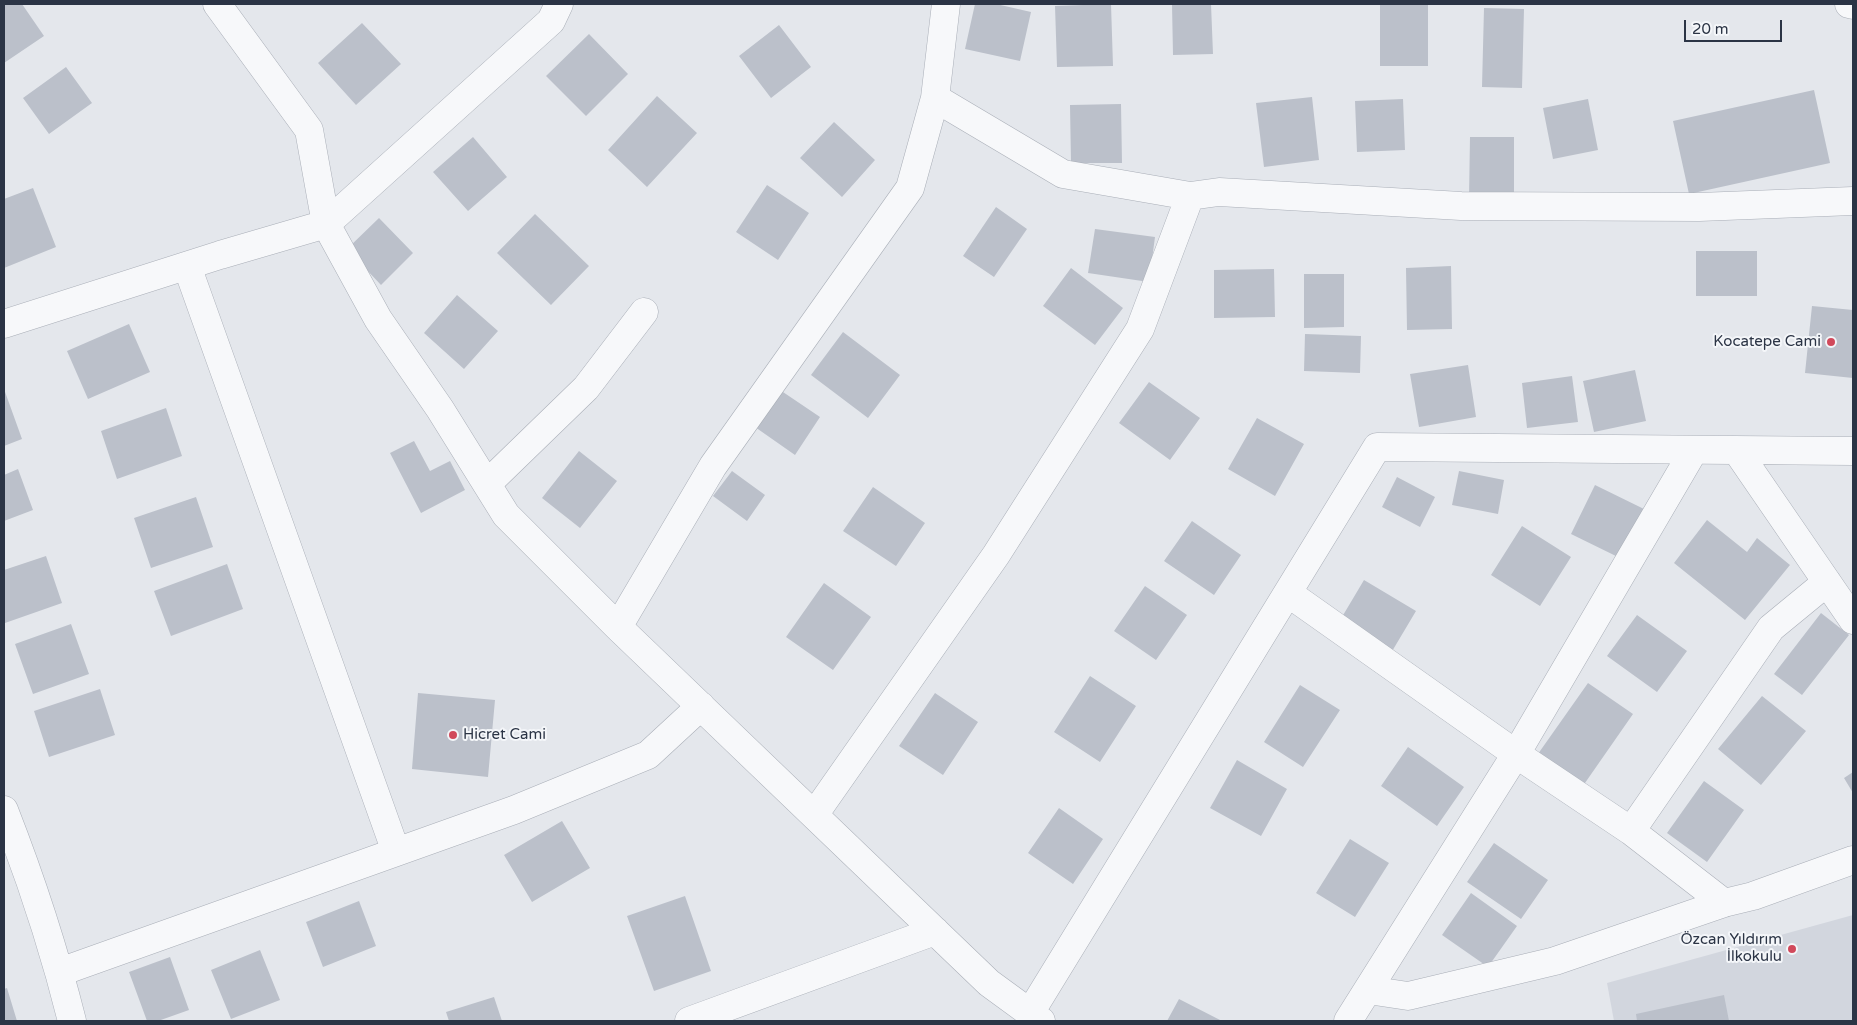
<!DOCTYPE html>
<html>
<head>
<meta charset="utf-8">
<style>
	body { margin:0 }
	#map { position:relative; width:1857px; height:1025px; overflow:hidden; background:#e4e7ec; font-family:"Varela Round",sans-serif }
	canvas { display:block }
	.frame { position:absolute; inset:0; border:5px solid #2b3445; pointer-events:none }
	.scale { position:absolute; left:1684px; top:20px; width:98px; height:22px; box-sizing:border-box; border:2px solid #2b3445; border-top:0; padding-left:6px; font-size:15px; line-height:18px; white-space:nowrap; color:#2b3445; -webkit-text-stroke:4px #f4f6f9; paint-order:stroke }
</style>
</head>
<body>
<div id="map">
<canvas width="1857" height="1025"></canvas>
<div class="frame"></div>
<div class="scale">20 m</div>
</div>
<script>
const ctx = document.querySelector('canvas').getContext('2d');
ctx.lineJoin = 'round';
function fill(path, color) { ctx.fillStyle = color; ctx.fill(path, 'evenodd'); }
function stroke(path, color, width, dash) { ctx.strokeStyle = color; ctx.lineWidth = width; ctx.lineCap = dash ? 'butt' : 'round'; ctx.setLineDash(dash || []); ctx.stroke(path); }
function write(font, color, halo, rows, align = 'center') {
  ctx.font = font + ' "Varela Round",sans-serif'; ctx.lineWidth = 4; ctx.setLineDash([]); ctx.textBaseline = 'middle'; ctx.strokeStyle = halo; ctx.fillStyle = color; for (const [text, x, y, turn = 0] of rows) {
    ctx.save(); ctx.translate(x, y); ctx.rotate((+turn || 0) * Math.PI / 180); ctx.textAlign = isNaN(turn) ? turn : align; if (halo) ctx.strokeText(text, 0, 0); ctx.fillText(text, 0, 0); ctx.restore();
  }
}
fill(new Path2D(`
	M 1853,915 L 1853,1021 L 1614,1021 L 1607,983 Z`), '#d2d6de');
fill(new Path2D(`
	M 4,4 L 22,4 L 44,36 L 4,63 Z
	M 975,4 L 996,4 L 1031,12 L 1020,61 L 965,49 Z
	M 1111,4 L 1113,66 L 1057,67 L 1055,6 Z
	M 1172,4 L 1211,4 L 1213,54 L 1173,55 Z
	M 1380,5 L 1428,5 L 1428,66 L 1380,66 Z
	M 1484,8 L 1524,9 L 1522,88 L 1482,87 Z
	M 362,23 L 401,64 L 356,105 L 318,63 Z
	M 779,25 L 811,67 L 771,98 L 739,56 Z
	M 589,34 L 628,74 L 586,116 L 546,76 Z
	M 66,67 L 92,103 L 49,134 L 23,98 Z
	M 1814,90 L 1830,163 L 1689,194 L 1673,121 Z
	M 657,96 L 697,133 L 647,187 L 608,150 Z
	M 1312,97 L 1319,160 L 1264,167 L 1256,103 Z
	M 1403,99 L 1405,150 L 1357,152 L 1355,101 Z
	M 1588,99 L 1598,150 L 1553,159 L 1543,108 Z
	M 1121,104 L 1122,163 L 1071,163 L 1070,105 Z
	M 834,122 L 875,160 L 842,197 L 800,158 Z
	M 473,137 L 507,177 L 468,211 L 433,172 Z
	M 1470,137 L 1514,137 L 1514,199 L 1469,199 Z
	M 767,185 L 809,213 L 778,260 L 736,232 Z
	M 33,188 L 56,247 L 4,268 L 4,199 Z
	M 996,207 L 1027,229 L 994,277 L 963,256 Z
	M 535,214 L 589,266 L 551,305 L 497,253 Z
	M 379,218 L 413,253 L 381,285 L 347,249 Z
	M 1095,229 L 1155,237 L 1149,282 L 1088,273 Z
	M 1696,251 L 1757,251 L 1757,296 L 1696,296 Z
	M 1451,266 L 1452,329 L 1407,330 L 1406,268 Z
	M 1071,268 L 1123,308 L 1095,345 L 1043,306 Z
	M 1274,269 L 1275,317 L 1214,318 L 1214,270 Z
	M 1304,274 L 1344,274 L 1344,327 L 1304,328 Z
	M 457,295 L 498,331 L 464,369 L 424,333 Z
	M 1812,306 L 1853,310 L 1853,378 L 1805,373 Z
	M 129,324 L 150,372 L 88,399 L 67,351 Z
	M 843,332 L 900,375 L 868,418 L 811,375 Z
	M 1305,334 L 1361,336 L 1360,373 L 1304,371 Z
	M 1468,365 L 1476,417 L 1419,427 L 1410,374 Z
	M 1635,370 L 1646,421 L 1594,432 L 1583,381 Z
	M 1572,376 L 1578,422 L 1527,428 L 1522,383 Z
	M 1149,382 L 1200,418 L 1170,460 L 1119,423 Z
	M 4,389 L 22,439 L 4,446 Z
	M 780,390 L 820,417 L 795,455 L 755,427 Z
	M 166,408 L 182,456 L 117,479 L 101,431 Z
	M 1257,418 L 1304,444 L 1275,496 L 1228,469 Z
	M 414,441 L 430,471 L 450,461 L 465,490 L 421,513 L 390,453 Z
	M 579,451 L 617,481 L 580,528 L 542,498 Z
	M 18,469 L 33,510 L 4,521 L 4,475 Z
	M 732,471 L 765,495 L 747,521 L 713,496 Z
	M 1459,471 L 1504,480 L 1498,514 L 1452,505 Z
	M 1397,477 L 1435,497 L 1420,527 L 1382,507 Z
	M 1595,485 L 1644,509 L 1620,558 L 1571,534 Z
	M 873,487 L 925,523 L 896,566 L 843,531 Z
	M 196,497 L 213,547 L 151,568 L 134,518 Z
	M 1707,520 L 1747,552 L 1757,538 L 1790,565 L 1745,620 L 1674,563 Z
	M 1192,521 L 1241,555 L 1214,595 L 1164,561 Z
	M 1522,526 L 1571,557 L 1540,606 L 1491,575 Z
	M 46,556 L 62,603 L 5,623 L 4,570 Z
	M 227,564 L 243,609 L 171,636 L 154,591 Z
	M 1364,580 L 1416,611 L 1391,653 L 1339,622 Z
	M 824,583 L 871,617 L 833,670 L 786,637 Z
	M 1145,586 L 1187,615 L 1156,660 L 1114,631 Z
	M 1821,613 L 1849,635 L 1802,695 L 1774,674 Z
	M 1637,615 L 1687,651 L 1657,692 L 1607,656 Z
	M 71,624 L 89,674 L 33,694 L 15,644 Z
	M 1090,676 L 1136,706 L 1100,762 L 1054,732 Z
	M 1588,683 L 1633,714 L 1578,793 L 1533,761 Z
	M 1300,685 L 1340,710 L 1303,767 L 1264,742 Z
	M 100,689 L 115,735 L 49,757 L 34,711 Z
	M 418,693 L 495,700 L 488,777 L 412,769 Z
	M 935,693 L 978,722 L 943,775 L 899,746 Z
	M 1762,696 L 1806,731 L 1761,785 L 1718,749 Z
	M 1408,747 L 1464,787 L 1437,826 L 1381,786 Z
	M 1237,760 L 1287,789 L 1261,836 L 1210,808 Z
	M 1853,772 L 1853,793 L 1844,778 Z
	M 1704,781 L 1744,810 L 1707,862 L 1667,833 Z
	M 1059,808 L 1103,839 L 1073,884 L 1028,853 Z
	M 562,821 L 590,868 L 532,902 L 504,855 Z
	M 1350,839 L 1389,863 L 1355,917 L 1316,893 Z
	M 1494,843 L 1548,880 L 1521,919 L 1467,882 Z
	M 1471,893 L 1517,926 L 1488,967 L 1442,935 Z
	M 685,896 L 711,971 L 654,991 L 627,916 Z
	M 359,901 L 376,946 L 323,967 L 306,922 Z
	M 260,950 L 280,1000 L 231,1019 L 211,970 Z
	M 170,957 L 189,1010 L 158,1021 L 147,1021 L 129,972 Z
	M 7,988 L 17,1021 L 4,1021 L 4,989 Z
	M 1724,995 L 1729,1021 L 1637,1021 L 1636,1014 Z
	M 494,997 L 502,1021 L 449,1021 L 446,1012 Z
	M 1179,999 L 1222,1021 L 1167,1021 Z`), '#bbc0ca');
const minor = new Path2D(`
	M 217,4 L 309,130 L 326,224 L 378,319 L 440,409 L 506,515 L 618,627 L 989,983 L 1041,1021
	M 1849,4 L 1853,5
	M 935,98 L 1063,174 L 1190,196 L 1219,192 L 1461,206 L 1699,207 L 1853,201
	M 187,266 L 396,852
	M 4,324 L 220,255 L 326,224 L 551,21 L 559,4
	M 1737,451 L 1853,620
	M 487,484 L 586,388 L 644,312
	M 1288,593 L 1516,754 L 1631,831 L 1724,903
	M 618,627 L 713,466 L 910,188 L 935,98 L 946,4
	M 4,810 C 31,879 54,949 72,1021
	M 814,815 L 996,555 L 1140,329 L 1190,196
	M 1631,831 L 1771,628 L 1827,582
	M 60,972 L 514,810 L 648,755 L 701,706
	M 1368,990 L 1408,996 L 1555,961 L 1724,903 L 1753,896 L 1853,860
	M 1030,1013 L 1377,447 L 1853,451
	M 689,1021 L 935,931
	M 1348,1021 L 1516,754 L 1694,450`);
stroke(minor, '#a9aeb7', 29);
stroke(minor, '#f7f8fa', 28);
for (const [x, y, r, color] of [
	[1831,342,5,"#d1495b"],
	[453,735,5,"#d1495b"],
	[1792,949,5,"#d1495b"]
]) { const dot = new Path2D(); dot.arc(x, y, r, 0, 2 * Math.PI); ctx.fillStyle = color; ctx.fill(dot); stroke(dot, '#f4f6f9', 2); }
write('15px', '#2b3445', '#f4f6f9', [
	["Kocatepe Cami",1821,342],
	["Hicret Cami",463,735,"left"],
	["Özcan Yıldırım",1782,940],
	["İlkokulu",1782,957]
], 'right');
</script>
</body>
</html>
